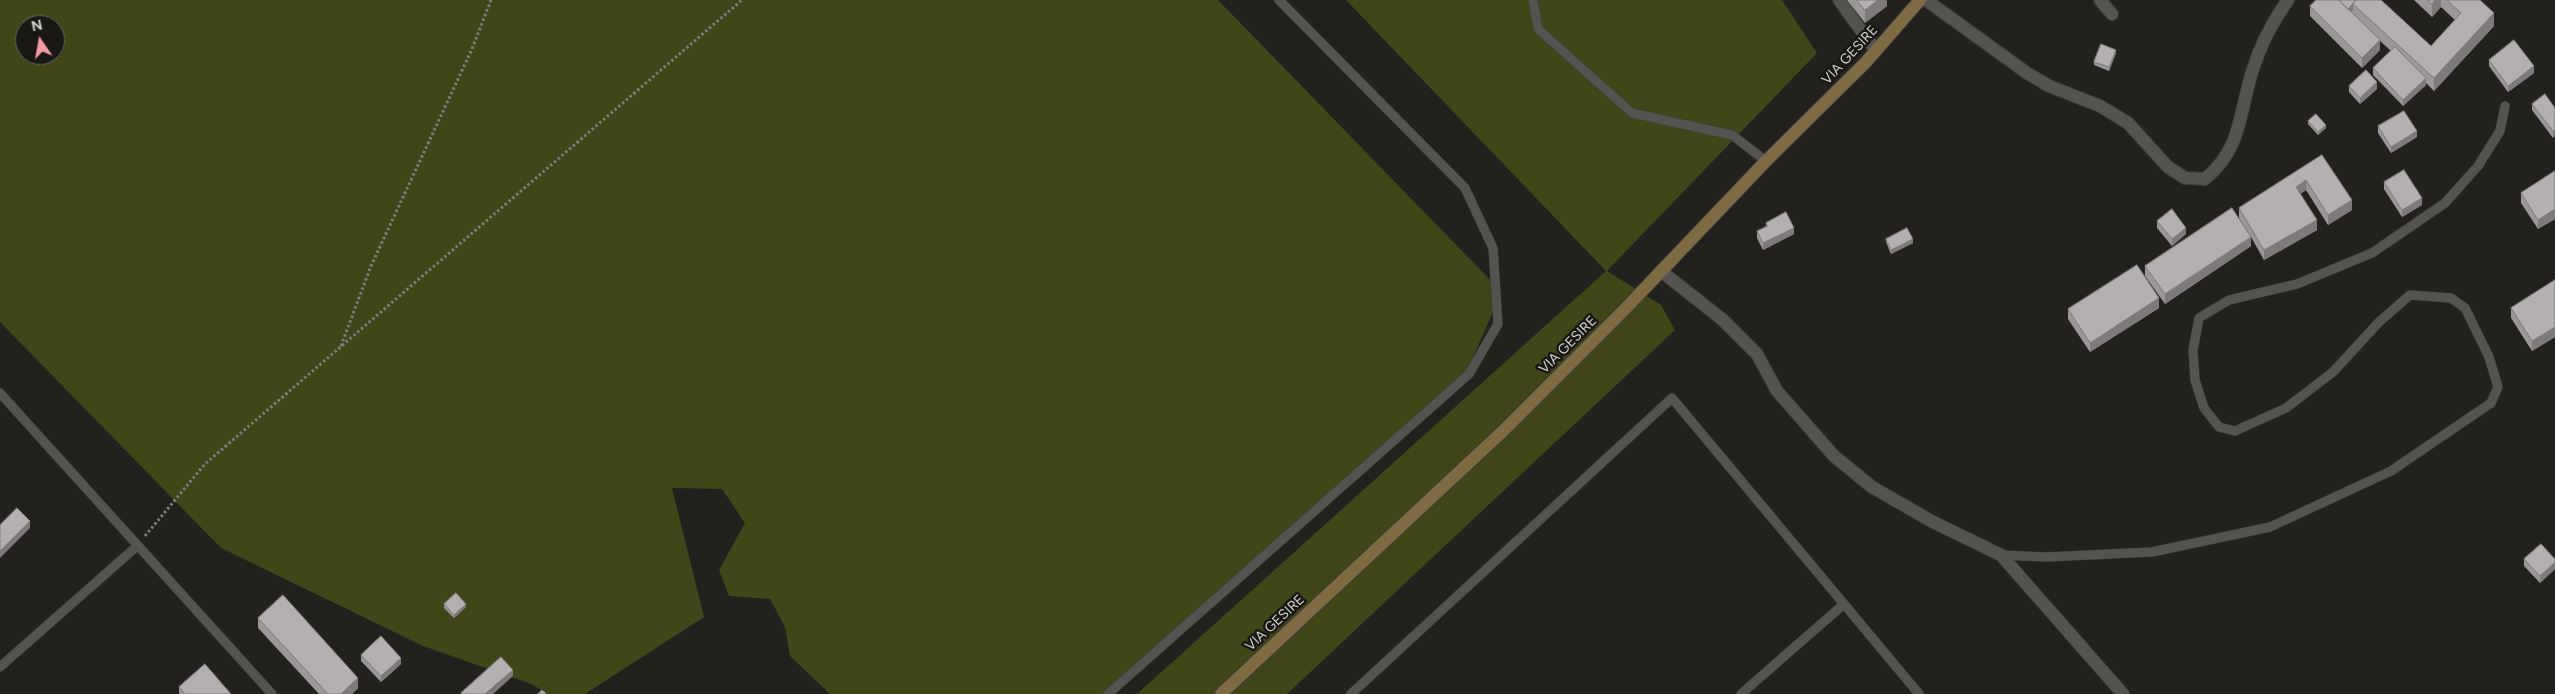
<!DOCTYPE html>
<html>
<head>
<meta charset="utf-8">
<style>
	body { margin:0 }
	#map { position:relative; width:2555px; height:694px; overflow:hidden; background:#22211e; font-family:Figtree,sans-serif }
	canvas { display:block }
	.north { position:absolute; left:15px; top:15px; width:50px; height:50px; box-sizing:border-box; background:#191815; border:1px solid #636260; border-radius:50%; rotate:348deg; font-size:14px; font-weight:700; line-height:20px; text-align:center; color:#d3d2d0 }
	.north::after { content:''; display:block; margin:auto; width:18px; height:22px; background:#f49aa5; clip-path:polygon(50% 0,100% 100%,50% 72%,0 100%) }
</style>
</head>
<body>
<div id="map">
<canvas width="2555" height="694"></canvas>
<div class="north">N</div>
</div>
<script>
const ctx = document.querySelector('canvas').getContext('2d');
ctx.lineJoin = 'round';
function fill(path, color) { ctx.fillStyle = color; ctx.fill(path, 'evenodd'); }
function stroke(path, color, width, dash) { ctx.strokeStyle = color; ctx.lineWidth = width; ctx.lineCap = dash ? 'butt' : 'round'; ctx.setLineDash(dash || []); ctx.stroke(path); }
function write(font, color, halo, rows, align = 'center') {
  ctx.font = font + ' Figtree,sans-serif'; ctx.lineWidth = 5; ctx.setLineDash([]); ctx.textBaseline = 'middle'; ctx.strokeStyle = halo; ctx.fillStyle = color; for (const [text, x, y, turn = 0] of rows) {
    ctx.save(); ctx.translate(x, y); ctx.rotate((+turn || 0) * Math.PI / 180); ctx.textAlign = isNaN(turn) ? turn : align; if (halo) ctx.strokeText(text, 0, 0); ctx.fillText(text, 0, 0); ctx.restore();
  }
}
fill(new Path2D(`
	M 0,0 L 1218,0 L 1502,292 L 1461,384 L 1105,694 L 830,694 L 790,656 L 785,627 L 770,599 L 729,596 L 719,570 L 745,523 L 722,489 L 672,488 L 704,617 L 585,694 L 549,694 L 531,684 L 423,646 L 221,548 L 0,322 ZM 25,25 L 55,25 L 55,55 L 25,55 Z
	M 1346,0 L 1782,0 L 1817,53 L 1607,271 L 1661,305 L 1675,330 L 1287,694 L 1137,694 L 1606,271 Z`), '#414619');
const service = new Path2D(`
	M 1533,0 L 1538,29 L 1632,113 L 1732,135 L 1766,161
	M 0,393 L 272,694
	M 2001,555 L 2046,557 L 2152,552 L 2270,527 L 2391,471 L 2491,403 L 2498,387 L 2489,357 L 2465,308 L 2451,298 L 2410,295 L 2379,322 L 2333,372 L 2286,408 L 2235,431 L 2219,427 L 2204,408 L 2195,380 L 2193,350 L 2199,318 L 2229,300 L 2297,284 L 2372,253 L 2445,203 L 2478,166 L 2500,131 L 2505,106
	M 0,667 L 136,547
	M 1108,694 L 1469,374 L 1498,324 L 1493,248 L 1465,188 L 1279,0
	M 1351,694 L 1672,398 L 1919,694
	M 1741,694 L 1844,604`);
const minor = new Path2D(`
	M 1839,0 L 1876,51
	M 1926,0 L 2027,73 L 2049,86 L 2100,106 L 2128,123 L 2168,167 L 2185,178 L 2205,179 C 2242,148 2239,114 2252,72 C 2260,46 2272,22 2288,0
	M 2100,0 L 2112,14
	M 1661,271 L 1723,320 L 1757,354 L 1777,391 L 1834,456 L 1872,487 L 1933,522 L 2001,555 L 2123,694`);
const secondary = new Path2D(`
	M 1221,694 L 1503,431 L 1625,309 L 1766,161 L 1866,62 L 1920,0`);
stroke(service, '#3c3b38', 10);
stroke(minor, '#3c3b38', 14);
stroke(secondary, '#3c3b38', 14);
stroke(new Path2D(`
	M 341,346 L 371,266 L 472,49 L 491,0
	M 145,536 L 205,464 L 742,0`), '#7f7e7b', 3, [2.5, 2.5]);
stroke(service, '#54534f', 9);
stroke(minor, '#54534f', 12);
stroke(secondary, '#7e6b44', 12);
fill(new Path2D(`
	M 1847,0 L 1887,0 L 1887,6 L 1865,23 Z
	M 2381,0 L 2431,46 L 2455,20 L 2441,7 L 2432,17 L 2414,0 L 2480,0 L 2494,26 L 2434,91 L 2426,83 L 2426,85 L 2403,106 L 2373,75 L 2373,68 L 2391,51 L 2380,41 L 2380,50 L 2362,68 L 2310,16 L 2310,6 Z
	M 2116,53 L 2109,71 L 2094,65 L 2094,62 Z
	M 2489,60 L 2534,73 L 2508,92 L 2489,66 Z
	M 2349,86 L 2377,89 L 2360,104 L 2349,92 Z
	M 2532,104 L 2555,108 L 2553,138 L 2532,110 Z
	M 2308,121 L 2326,128 L 2318,135 L 2308,124 Z
	M 2378,126 L 2417,137 L 2391,153 L 2378,133 Z
	M 2322,155 L 2352,210 L 2328,225 L 2306,190 L 2300,194 L 2317,230 L 2264,260 L 2251,237 L 2251,246 L 2165,304 L 2145,276 L 2145,266 L 2249,235 L 2239,218 L 2239,208 Z
	M 2555,171 L 2555,219 L 2538,229 L 2521,203 L 2521,193 Z
	M 2384,182 L 2422,205 L 2402,217 L 2384,189 Z
	M 2157,221 L 2186,234 L 2172,246 L 2157,228 Z
	M 1766,223 L 1794,234 L 1763,250 L 1757,238 L 1757,231 L 1766,226 Z
	M 1886,239 L 1913,243 L 1891,254 L 1886,242 Z
	M 2555,280 L 2555,337 L 2532,351 L 2511,318 L 2511,308 Z
	M 2159,308 L 2090,352 L 2068,319 L 2068,309 Z
	M 2524,559 L 2555,559 L 2555,569 L 2540,583 L 2524,566 Z
	M 444,604 L 466,607 L 454,618 L 444,608 Z
	M 258,618 L 358,688 L 352,694 L 319,694 L 258,628 Z
	M 361,655 L 401,664 L 381,682 L 361,661 Z
	M 179,687 L 231,694 L 179,694 Z`), '#9b9698');
fill(new Path2D(`
	M 1878,0 L 1887,0 L 1887,6 L 1865,23 L 1865,10 Z
	M 2435,0 L 2441,0 L 2441,7 L 2432,17 L 2432,4 Z
	M 2353,4 L 2353,10 L 2348,16 L 2348,9 Z
	M 2494,13 L 2494,26 L 2434,91 L 2434,78 Z
	M 2380,40 L 2380,50 L 2362,68 L 2362,58 Z
	M 2116,50 L 2116,53 L 2109,71 L 2109,67 Z
	M 2534,66 L 2534,73 L 2508,92 L 2508,86 Z
	M 2426,78 L 2426,85 L 2403,106 L 2403,100 Z
	M 2377,82 L 2377,89 L 2360,104 L 2360,98 Z
	M 2326,125 L 2326,128 L 2318,135 L 2318,132 Z
	M 2555,130 L 2555,136 L 2553,138 L 2553,131 Z
	M 2417,131 L 2417,137 L 2391,153 L 2391,147 Z
	M 2306,180 L 2306,190 L 2296,197 L 2296,187 Z
	M 2422,198 L 2422,205 L 2402,217 L 2402,210 Z
	M 2352,200 L 2352,210 L 2328,225 L 2328,215 Z
	M 2555,209 L 2555,219 L 2538,229 L 2538,220 Z
	M 2317,220 L 2317,230 L 2264,260 L 2264,250 Z
	M 1794,228 L 1794,234 L 1763,250 L 1763,243 Z
	M 2186,228 L 2186,234 L 2172,246 L 2172,239 Z
	M 2251,237 L 2251,246 L 2165,304 L 2165,294 Z
	M 1913,239 L 1913,243 L 1891,254 L 1891,250 Z
	M 2159,298 L 2159,308 L 2090,352 L 2090,343 Z
	M 2555,327 L 2555,337 L 2532,351 L 2532,341 Z
	M 30,521 L 30,528 L 0,558 L 0,551 Z
	M 2555,562 L 2555,569 L 2540,583 L 2540,576 Z
	M 466,604 L 466,607 L 454,618 L 454,615 Z
	M 401,658 L 401,664 L 381,682 L 381,676 Z
	M 513,670 L 513,676 L 493,694 L 485,694 Z
	M 358,678 L 358,688 L 352,694 L 341,694 Z`), '#7e7a7c');
const building = new Path2D(`
	M 1857,0 L 1878,0 L 1865,10 Z
	M 2316,0 L 2339,0 L 2380,40 L 2362,58 L 2310,6 Z
	M 2339,0 L 2356,0 L 2348,9 Z
	M 2356,0 L 2381,0 L 2431,46 L 2461,13 L 2447,0 L 2480,0 L 2494,13 L 2434,78 L 2353,4 Z
	M 2428,0 L 2435,0 L 2432,4 Z
	M 2514,40 L 2534,66 L 2508,86 L 2489,60 Z
	M 2101,44 L 2116,50 L 2109,67 L 2094,62 Z
	M 2395,47 L 2426,78 L 2403,100 L 2373,68 Z
	M 2366,70 L 2377,82 L 2360,98 L 2349,86 Z
	M 2545,94 L 2555,108 L 2555,130 L 2553,131 L 2532,104 Z
	M 2404,111 L 2417,131 L 2391,147 L 2378,126 Z
	M 2316,114 L 2326,125 L 2318,132 L 2308,121 Z
	M 2322,155 L 2352,200 L 2328,215 L 2306,180 L 2296,187 L 2317,220 L 2264,250 L 2239,208 Z
	M 2404,170 L 2422,198 L 2402,210 L 2384,182 Z
	M 2555,171 L 2555,209 L 2538,220 L 2521,193 Z
	M 2232,208 L 2251,237 L 2165,294 L 2145,266 Z
	M 2172,209 L 2186,228 L 2172,239 L 2157,221 Z
	M 1786,212 L 1794,228 L 1763,243 L 1757,231 L 1768,226 L 1766,223 Z
	M 1907,228 L 1913,239 L 1891,250 L 1886,239 Z
	M 2137,265 L 2159,298 L 2090,343 L 2068,309 Z
	M 2555,280 L 2555,327 L 2532,341 L 2511,308 Z
	M 17,508 L 30,521 L 0,551 L 0,525 Z
	M 2541,544 L 2555,559 L 2555,562 L 2540,576 L 2524,559 Z
	M 456,593 L 466,604 L 454,615 L 444,604 Z
	M 283,595 L 358,678 L 341,694 L 328,694 L 258,618 Z
	M 381,636 L 401,658 L 381,676 L 361,655 Z
	M 501,657 L 513,670 L 485,694 L 462,694 L 461,693 Z
	M 205,664 L 231,694 L 185,694 L 179,687 Z
	M 542,690 L 547,694 L 538,694 Z`);
fill(building, '#b4afb1');
stroke(building, '#7e7a7c', 1);
write('14px', '#d3d2d0', '#191815', [
	["VIA GESIRE",1850,55,-47],
	["VIA GESIRE",1568,345,-45],
	["VIA GESIRE",1275,623,-43]
]);
</script>
</body>
</html>
